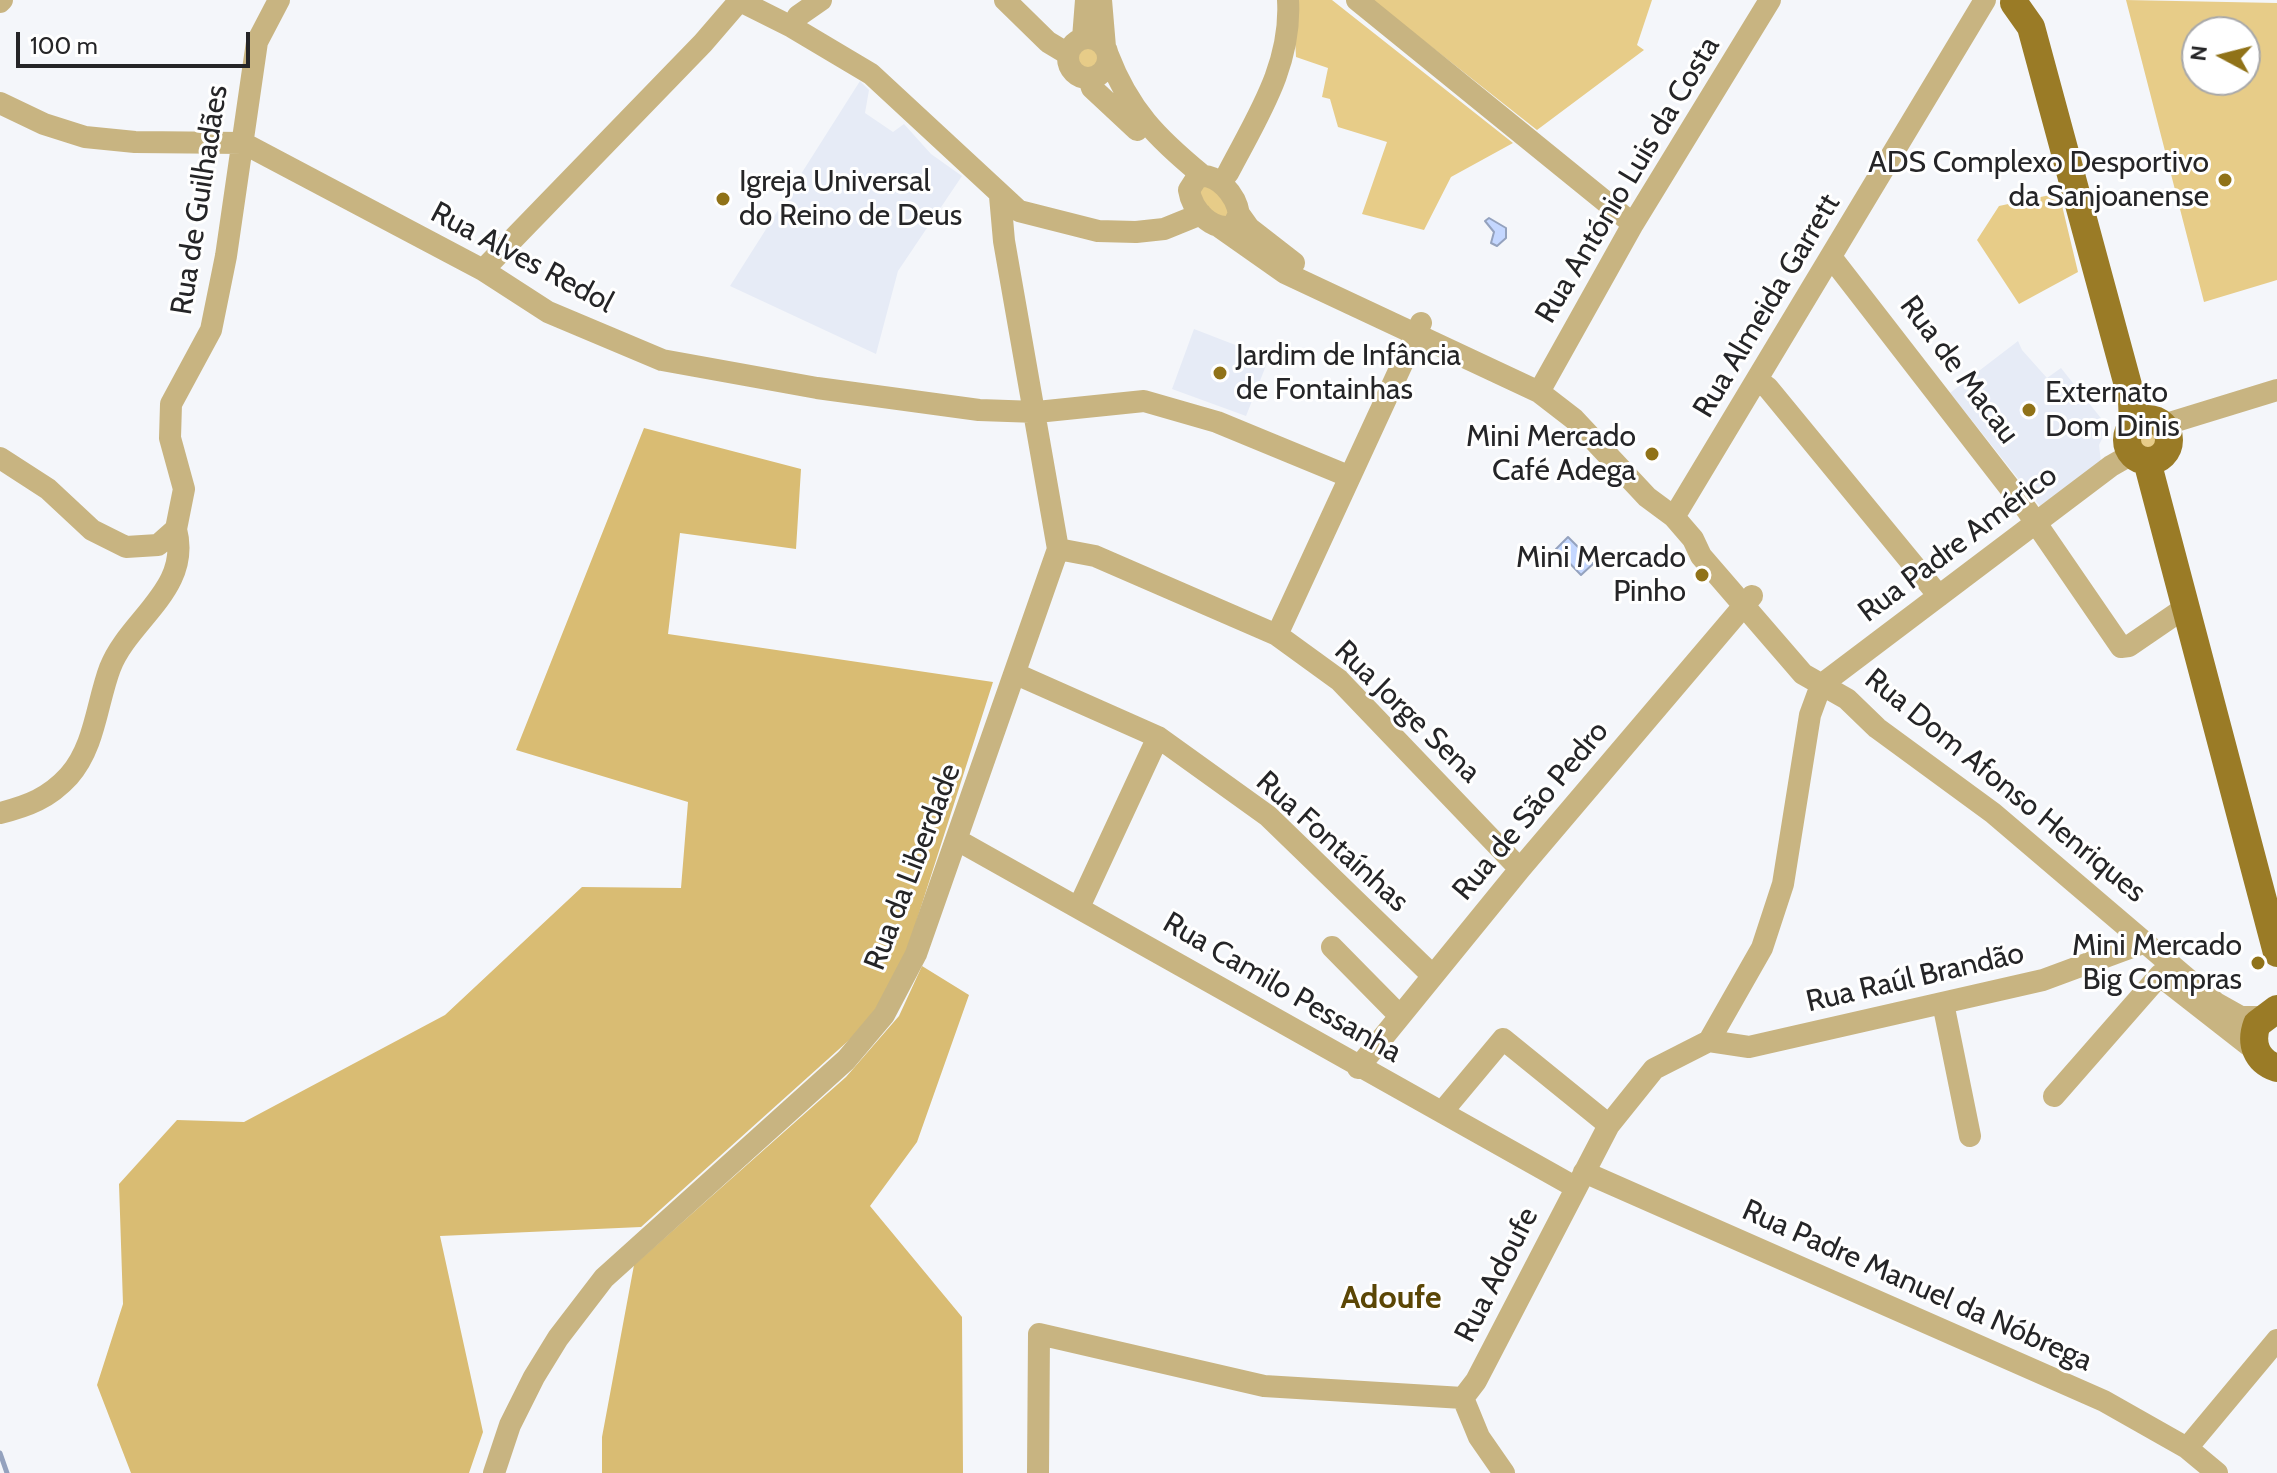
<!DOCTYPE html>
<html>
<head>
<meta charset="utf-8">
<style>
	body { margin:0 }
	#map { position:relative; width:2277px; height:1473px; overflow:hidden; background:#f4f6fa; font-family:Cabin,sans-serif }
	canvas { display:block }
	.north { position:absolute; left:2181px; top:16px; width:80px; height:80px; box-sizing:border-box; background:#fff; border:2px solid #a8a8a9; border-radius:50%; rotate:277deg; font-size:22px; font-weight:700; line-height:32px; text-align:center; color:#252527 }
	.north::after { content:''; display:block; margin:auto; width:28px; height:36px; background:#907218; clip-path:polygon(50% 0,100% 100%,50% 72%,0 100%) }
	.scale { position:absolute; left:16px; top:32px; width:234px; height:36px; box-sizing:border-box; border:4px solid #252527; border-top:0; padding-left:10px; font-size:24px; line-height:28px; white-space:nowrap; color:#252527; -webkit-text-stroke:6px #fff; paint-order:stroke }
</style>
</head>
<body>
<div id="map">
<canvas width="2277" height="1473"></canvas>
<div class="north">N</div>
<div class="scale">100 m</div>
</div>
<script>
const ctx = document.querySelector('canvas').getContext('2d');
ctx.lineJoin = 'round';
function fill(path, color) { ctx.fillStyle = color; ctx.fill(path, 'evenodd'); }
function stroke(path, color, width, dash) { ctx.strokeStyle = color; ctx.lineWidth = width; ctx.lineCap = dash ? 'butt' : 'round'; ctx.setLineDash(dash || []); ctx.stroke(path); }
function write(font, color, halo, rows, align = 'center') {
  ctx.font = font + ' Cabin,sans-serif'; ctx.lineWidth = 6; ctx.setLineDash([]); ctx.textBaseline = 'middle'; ctx.strokeStyle = halo; ctx.fillStyle = color; for (const [text, x, y, turn = 0] of rows) {
    ctx.save(); ctx.translate(x, y); ctx.rotate((+turn || 0) * Math.PI / 180); ctx.textAlign = isNaN(turn) ? turn : align; if (halo) ctx.strokeText(text, 0, 0); ctx.fillText(text, 0, 0); ctx.restore();
  }
}
fill(new Path2D(`
	M 860,81 L 869,90 L 865,113 L 893,132 L 904,124 L 931,154 L 962,176 L 898,271 L 876,354 L 730,286 Z
	M 1194,329 L 1269,358 L 1246,416 L 1172,389 Z
	M 2018,341 L 2022,350 L 2047,378 L 2061,368 L 2108,427 L 2099,445 L 2101,462 L 2040,506 L 1950,393 Z`), '#e6ebf6');
fill(new Path2D(`
	M 1293,0 L 1332,0 L 1513,143 L 1451,177 L 1424,230 L 1362,214 L 1387,142 L 1338,127 L 1330,99 L 1322,97 L 1328,68 L 1296,57 Z
	M 1372,0 L 1652,0 L 1637,45 L 1644,50 L 1537,130 Z
	M 2126,0 L 2277,3 L 2277,280 L 2204,302 ZM 2197,32 L 2245,32 L 2245,80 L 2197,80 Z
	M1075 58a12 12 0 1 1 24 0a12 12 0 1 1-24 0Z
	M 1196,183 L 1224,190 L 1231,223 L 1207,215 Z
	M 2059,193 L 2078,272 L 2019,304 L 1977,240 L 1999,206 Z
	M2139 438a11 11 0 1 1 22 0a11 11 0 1 1-22 0Z`), '#e7cc88');
fill(new Path2D(`
	M 644,428 L 801,469 L 796,549 L 680,533 L 668,634 L 993,682 L 905,957 L 867,1024 L 641,1227 L 440,1236 L 483,1432 L 469,1473 L 131,1473 L 97,1385 L 123,1304 L 119,1184 L 177,1120 L 244,1122 L 445,1015 L 582,887 L 681,888 L 688,802 L 516,750 Z
	M 922,966 L 969,995 L 917,1142 L 870,1206 L 962,1317 L 963,1473 L 602,1473 L 602,1437 L 634,1265 L 846,1077 L 899,1016 Z`), '#d9bc73');
const water = new Path2D(`
	M 1489,218 L 1506,228 L 1506,238 L 1497,246 L 1491,243 L 1494,232 L 1485,221 Z
	M 1568,537 L 1594,563 L 1581,575 L 1556,549 Z`);
fill(water, '#c4d7ff');
stroke(water, '#94a2be', 2);
stroke(new Path2D(`
	M 0,1453 L 7,1473`), '#94a2be', 5);
stroke(new Path2D(`
	M 738,0 L 792,27 L 871,74 L 1019,211 L 1098,231 L 1136,232 L 1164,229 L 1201,214
	M 1005,0 L 1048,42 L 1068,54
	M 1101,0 L 1105,47
	M 1357,0 L 1633,224
	M 0,2 L 2,0
	M 792,27 L 798,16 L 821,0
	M1068 58a20 20 0 1 1 40 0a20 20 0 1 1-40 0Z
	M 1083,38 L 1086,0
	M 1108,55 C 1129,110 1157,138 1202,175
	M 1089,79 L 1092,88 L 1137,130
	M 0,103 L 44,124 L 85,137 L 135,142 L 243,143 L 483,270 L 548,312 L 662,360 L 817,388 L 979,410 L 1037,412 L 1144,401 L 1217,422 L 1348,476
	M 1228,173 C 1257,117 1292,65 1288,0
	M 1198,176 C 1218,173 1236,195 1239,214 L 1233,226 C 1212,232 1192,210 1189,190 Z
	M 1239,214 L 1249,228 L 1294,263
	M 1221,228 L 1285,273 L 1539,392 L 1574,419 L 1647,497 L 1674,517 L 1693,539 L 1701,556 L 1803,674 L 1847,699 L 1877,728 L 1993,813 L 2216,1003 L 2241,1017 L 2262,1017
	M 1831,257 L 2027,510 L 2121,647 L 2129,646 L 2186,607
	M 483,270 L 703,43 L 740,0
	M 1757,380 L 1768,388 L 1939,596
	M 1539,392 L 1633,224 L 1770,0
	M 2163,425 L 2277,390
	M 0,458 L 48,489 L 92,530 L 126,547 L 158,545 L 176,529 L 184,489 L 170,438 L 171,404 L 211,330 L 226,256 L 257,42 L 279,0
	M 1674,517 L 1985,0
	M 1058,549 L 1095,556 L 1277,635 L 1339,680 L 1520,869
	M 1277,635 L 1421,323
	M 1016,674 L 1158,737 L 1268,816 L 1432,975
	M 1821,685 L 2111,466 L 2132,454
	M 0,813 C 28,806 49,798 69,776 C 95,747 97,702 110,668 C 129,619 192,589 176,529
	M 959,841 L 1575,1187
	M 1079,907 L 1158,737
	M 1332,947 L 1399,1015
	M 2168,982 L 2255,1050
	M 1943,1003 L 1970,1136
	M 1709,1041 L 1749,1047 L 2043,980 L 2143,943
	M 1358,1068 L 1520,869 L 1752,596
	M 2054,1096 L 2160,975
	M 1442,1112 L 1503,1039 L 1609,1125
	M 1584,1172 L 2104,1401 L 2187,1448 L 2217,1473
	M 1463,1398 L 1479,1437 L 1504,1473
	M 2187,1448 L 2277,1340
	M 494,1473 L 510,1425 L 534,1377 L 558,1338 L 604,1278 L 846,1060 L 884,1015 L 916,954 L 1058,549 L 1004,241 L 1000,196
	M 1038,1473 L 1039,1334 L 1264,1386 L 1463,1398 L 1476,1381 L 1609,1125 L 1654,1069 L 1709,1041 L 1762,948 L 1783,884 L 1810,715 L 1821,685`), '#c8b481', 22);
stroke(new Path2D(`
	M 2014,3 L 2031,27 L 2132,400 L 2133,425
	M2127 440a21 21 0 1 1 42 0a21 21 0 1 1-42 0Z
	M 2147,461 L 2277,953
	M 2277,1009 L 2257,1024 C 2250,1043 2256,1061 2277,1068`), '#9a7b26', 28);
for (const [x, y, r, color] of [
	[2225,180,8,"#907218"],
	[723,199,8,"#907218"],
	[1220,373,8,"#907218"],
	[2029,410,8,"#907218"],
	[1652,454,8,"#907218"],
	[1702,575,8,"#907218"],
	[2258,963,8,"#907218"]
]) { const dot = new Path2D(); dot.arc(x, y, r, 0, 2 * Math.PI); ctx.fillStyle = color; ctx.fill(dot); stroke(dot, '#fff', 3); }
write('30px', '#252527', '#fff', [
	["ADS Complexo Desportivo",2209,163],
	["da Sanjoanense",2209,197],
	["Igreja Universal",739,182,"left"],
	["do Reino de Deus",739,216,"left"],
	["Jardim de Infância",1236,356,"left"],
	["de Fontainhas",1236,390,"left"],
	["Externato",2045,393,"left"],
	["Dom Dinis",2045,427,"left"],
	["Mini Mercado",1636,437],
	["Café Adega",1636,471],
	["Mini Mercado",1686,558],
	["Pinho",1686,592],
	["Mini Mercado",2242,946],
	["Big Compras",2242,980]
], 'right');
write('30px', '#252527', '#fff', [
	["Rua António Luis da Costa",1628,180,-59],
	["Rua de Guilhadães",200,200,-81],
	["Rua Alves Redol",522,258,28],
	["Rua Almeida Garrett",1767,306,-59],
	["Rua de Macau",1959,370,53],
	["Rua Padre Américo",1958,544,-37],
	["Rua Jorge Sena",1407,712,44],
	["Rua Dom Afonso Henriques",2005,786,39],
	["Rua de São Pedro",1531,811,-50],
	["Rua Fontaínhas",1332,842,42],
	["Rua da Liberdade",913,867,-69],
	["Rua Raúl Brandão",1915,978,-13],
	["Rua Camilo Pessanha",1282,988,30],
	["Rua Adoufe",1497,1275,-63],
	["Rua Padre Manuel da Nóbrega",1917,1286,24]
]);
write('bold 32px', '#5b4605', '#fff', [
	["Adoufe",1391,1299]
]);
</script>
</body>
</html>
